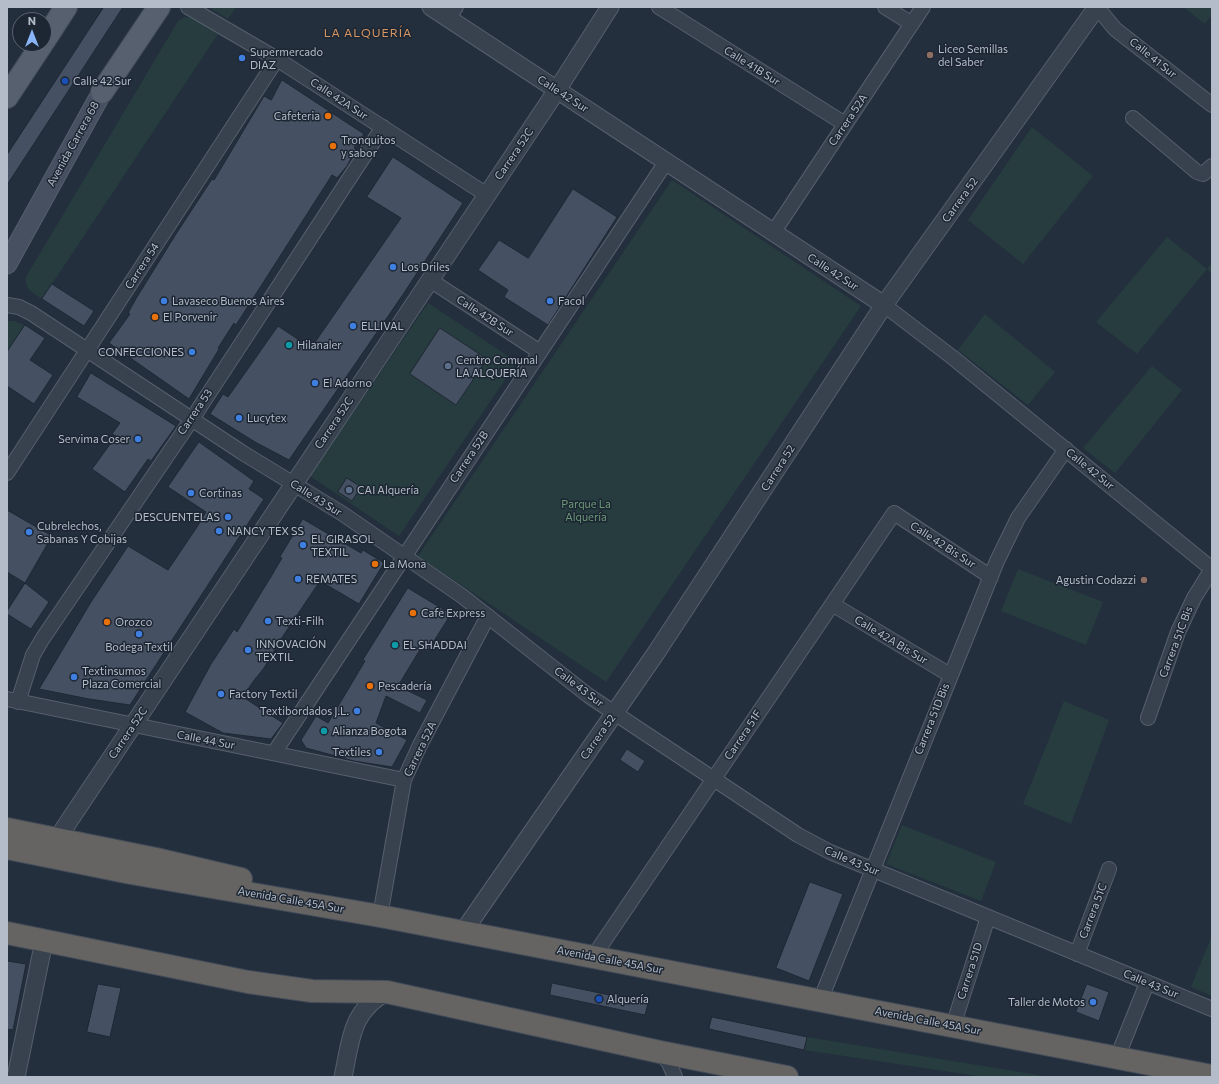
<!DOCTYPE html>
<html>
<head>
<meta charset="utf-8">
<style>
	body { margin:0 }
	#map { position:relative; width:1219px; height:1084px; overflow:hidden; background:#242f3e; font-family:Commissioner,sans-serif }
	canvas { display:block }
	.frame { position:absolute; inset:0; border:8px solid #b4bcc9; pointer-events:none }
	.north { position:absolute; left:12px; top:12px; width:40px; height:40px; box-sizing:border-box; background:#1d2633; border:1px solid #59626f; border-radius:50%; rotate:0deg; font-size:11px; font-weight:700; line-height:16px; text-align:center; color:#b4bcc9 }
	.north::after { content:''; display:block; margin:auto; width:14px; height:18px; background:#8ab4f8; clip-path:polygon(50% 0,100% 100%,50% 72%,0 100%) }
</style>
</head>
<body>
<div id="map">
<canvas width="1219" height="1084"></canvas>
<div class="frame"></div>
<div class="north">N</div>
</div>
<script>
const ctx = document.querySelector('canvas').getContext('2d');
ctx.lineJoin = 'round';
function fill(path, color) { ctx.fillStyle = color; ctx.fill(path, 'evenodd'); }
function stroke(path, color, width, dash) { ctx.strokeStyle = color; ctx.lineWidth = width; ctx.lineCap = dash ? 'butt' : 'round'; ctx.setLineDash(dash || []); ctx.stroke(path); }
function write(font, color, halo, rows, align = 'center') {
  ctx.font = font + ' Commissioner,sans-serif'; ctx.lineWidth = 3; ctx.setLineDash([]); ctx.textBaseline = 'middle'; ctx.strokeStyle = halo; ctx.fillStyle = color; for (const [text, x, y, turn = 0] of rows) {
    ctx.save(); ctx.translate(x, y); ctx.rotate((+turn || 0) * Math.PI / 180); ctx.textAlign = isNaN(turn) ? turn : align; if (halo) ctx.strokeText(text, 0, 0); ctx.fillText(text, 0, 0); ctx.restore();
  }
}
fill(new Path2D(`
	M 209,7 L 236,7 L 228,19 Z
	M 1183,7 L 1212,7 L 1212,14 L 1205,24 Z
	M 185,17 L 194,18 L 218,34 L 42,299 C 33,293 24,289 26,277 L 178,21 Z
	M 1032,127 L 1093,176 L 1023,264 L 968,220 Z
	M 672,180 L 861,306 L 606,682 L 418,556 Z
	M 1167,237 L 1207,269 L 1212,263 L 1212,274 L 1207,269 L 1137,354 L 1096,322 Z
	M 428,303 L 517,362 L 399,536 L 310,476 Z
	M 985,314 L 1055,372 L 1028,405 L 958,350 Z
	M 7,321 L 14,321 L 25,325 L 7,352 Z
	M 1152,366 L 1182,390 L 1115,473 L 1083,448 Z
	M 1018,569 L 1103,602 L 1086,645 L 1001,611 Z
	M 1064,701 L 1109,720 L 1071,824 L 1023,804 Z
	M 902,825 L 996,862 L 981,901 L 886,864 Z
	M 1212,935 L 1212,996 L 1191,987 Z
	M 807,1037 L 1050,1077 L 984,1077 L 804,1050 Z`), '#263c3f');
const building = new Path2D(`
	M 104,7 L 123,7 L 7,185 L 7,155 Z
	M 282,80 L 364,134 L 354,148 L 356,149 L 347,166 L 337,178 L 332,175 L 236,325 L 234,323 L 218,348 L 219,349 L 189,399 L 109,343 L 130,314 L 128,313 L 137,297 L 176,234 L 212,179 L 214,180 L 264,96 L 271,100 Z
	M 393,157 L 463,203 L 404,293 L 289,460 L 255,442 L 210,414 L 223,394 L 228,397 L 278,326 L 311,348 L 401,218 L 367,197 Z
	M 573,189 L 617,217 L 548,325 L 504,297 L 508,290 L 478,270 L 499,240 L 528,258 Z
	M 52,284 L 94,311 L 84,326 L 42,299 Z
	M 25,325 L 45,338 L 30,360 L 53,375 L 34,404 L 7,386 L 7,352 Z
	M 440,328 L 487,359 L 456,405 L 410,374 Z
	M 91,373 L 176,426 L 151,461 L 148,459 L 125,492 L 92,469 L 116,436 L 112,434 L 120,423 L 77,397 Z
	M 199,442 L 254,481 L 249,489 L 264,499 L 176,634 L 130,705 L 89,699 L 39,689 L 91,602 L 128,546 L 168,570 L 197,527 L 206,512 L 168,487 Z
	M 347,478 L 361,487 L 352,501 L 338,492 Z
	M 7,510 L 52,536 L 25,583 L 49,602 L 31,629 L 7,614 L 7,611 L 25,583 L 7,572 Z
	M 303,519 L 361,553 L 363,550 L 384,563 L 359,604 L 320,581 L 281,639 L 264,668 L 252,683 L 243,697 L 283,723 L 271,739 L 223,733 L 185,712 L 211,664 L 234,629 L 237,632 L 272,575 L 282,558 L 280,557 Z
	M 408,588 L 451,614 L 427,652 L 421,648 L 398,686 L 427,700 L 420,713 L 386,696 L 376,723 L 407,740 L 392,767 L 354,761 L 306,748 L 301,740 L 316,716 L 328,723 L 365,661 L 363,660 Z
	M 627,749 L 645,761 L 638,772 L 620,760 Z
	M 810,882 L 843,894 L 809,981 L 776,968 Z
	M 7,961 L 26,964 L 13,1030 L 7,1029 Z
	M 552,983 L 648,1003 L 645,1015 L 550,995 Z
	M 98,984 L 121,988 L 110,1037 L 87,1032 Z
	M 1087,984 L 1109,992 L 1099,1021 L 1076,1012 Z
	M 712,1017 L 807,1037 L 804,1050 L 709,1029 Z`);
fill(building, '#455162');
stroke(building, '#1f2835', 1);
const minor = new Path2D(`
	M 188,7 L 277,59 L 487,195
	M 659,7 L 845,124
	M 885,7 L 912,24
	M 1097,7 L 1115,29 L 1212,105
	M 448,18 L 456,7
	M 1133,118 L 1197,172 L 1203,174 L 1212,166
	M 773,233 L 923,7
	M 430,280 L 540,352
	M 7,305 L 19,307 L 31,313 L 243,453 L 343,514 L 462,596 L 589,696 L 798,835 L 830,852 L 1212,1009
	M 884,305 L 952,357 L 1212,569
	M 7,473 L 277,59
	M 832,604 L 950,675
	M 7,699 L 404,780
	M 18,702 L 33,655 L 43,638 L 192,419 L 383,127
	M 1148,718 L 1178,632 L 1194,598 L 1212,569
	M 274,753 L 666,162
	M 380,916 L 404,780 L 420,745 L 488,616
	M 1077,954 L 1109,869
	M 593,957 L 894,513 L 991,577
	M 820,1001 L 997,561 L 1018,518 L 1066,449
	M 953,1026 L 988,917
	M 660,1052 L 669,1063 L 675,1077
	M 1117,1058 L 1147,983`);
const tertiary = new Path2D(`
	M 431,7 L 884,305
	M 57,839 L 557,90 L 610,7
	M 463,932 L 656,653 L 884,305 L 1097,7
	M 16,1077 L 44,941
	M 343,1077 C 351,1041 350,1011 387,992`);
const secondary = new Path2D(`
	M 7,264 L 102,92`);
const primary = new Path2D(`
	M 44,41 L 66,7
	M 102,92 L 159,7
	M 7,97 L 42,44`);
const trunk = new Path2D(`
	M 7,829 L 156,859 L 241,879
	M 7,848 L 131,873 L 380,916 L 1212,1076
	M 7,933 L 248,982 L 312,991 L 387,992 L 660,1052 L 787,1077`);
stroke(minor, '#565f6c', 16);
stroke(tertiary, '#565f6c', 19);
stroke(secondary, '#565f6c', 21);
stroke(primary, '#414a57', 24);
stroke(trunk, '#434c59', 24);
stroke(minor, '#38414e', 14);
stroke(tertiary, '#38414e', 17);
stroke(secondary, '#465061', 19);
stroke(primary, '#56606e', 22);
stroke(trunk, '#656462', 22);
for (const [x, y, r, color] of [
	[930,55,4,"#8d6e63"],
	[242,58,4,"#3f7fe0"],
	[65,81,4,"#1a4fb4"],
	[328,116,4,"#e8710a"],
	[333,146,4,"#e8710a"],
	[393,267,4,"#3f7fe0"],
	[164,301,4,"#3f7fe0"],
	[550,301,4,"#3f7fe0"],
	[155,317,4,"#e8710a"],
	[353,326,4,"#3f7fe0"],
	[289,345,4,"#0f9aa8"],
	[192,352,4,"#3f7fe0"],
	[448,366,4,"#5c6f8a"],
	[315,383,4,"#3f7fe0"],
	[239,418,4,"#3f7fe0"],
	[138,439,4,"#3f7fe0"],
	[349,490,4,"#5c6f8a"],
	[191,493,4,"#3f7fe0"],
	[228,517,4,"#3f7fe0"],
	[219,531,4,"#3f7fe0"],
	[29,532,4,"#3f7fe0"],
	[303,545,4,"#3f7fe0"],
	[375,564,4,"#e8710a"],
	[298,579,4,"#3f7fe0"],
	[1144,580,4,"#8d6e63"],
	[413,613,4,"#e8710a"],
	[268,621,4,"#3f7fe0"],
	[107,622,4,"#e8710a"],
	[139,634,4,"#3f7fe0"],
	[395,645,4,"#0f9aa8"],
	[248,650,4,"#3f7fe0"],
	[74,677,4,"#3f7fe0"],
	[370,686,4,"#e8710a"],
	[221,694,4,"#3f7fe0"],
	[357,711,4,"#3f7fe0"],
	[324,731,4,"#0f9aa8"],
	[379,752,4,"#3f7fe0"],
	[599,999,4,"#1a4fb4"],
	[1093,1002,4,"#3f7fe0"]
]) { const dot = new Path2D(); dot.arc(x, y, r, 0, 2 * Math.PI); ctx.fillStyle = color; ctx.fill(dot); stroke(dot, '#1d2633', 1.5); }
write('11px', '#b4bcc9', '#1d2633', [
	["Liceo Semillas",938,49],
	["del Saber",938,62],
	["Supermercado",250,52],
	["DIAZ",250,65],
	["Calle 42 Sur",73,81],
	["Cafeteria",320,116,"right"],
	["Tronquitos",341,140],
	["y sabor",341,153],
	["Los Driles",401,267],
	["Lavaseco Buenos Aires",172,301],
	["Facol",558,301],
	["El Porvenir",163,317],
	["ELLIVAL",361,326],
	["Hilanaler",297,345],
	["CONFECCIONES",184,352,"right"],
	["Centro Comunal",456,360],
	["LA ALQUERÍA",456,373],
	["El Adorno",323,383],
	["Lucytex",247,418],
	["Servima Coser",130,439,"right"],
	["CAI Alquería",357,490],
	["Cortinas",199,493],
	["DESCUENTELAS",220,517,"right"],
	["Cubrelechos,",37,526],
	["Sabanas Y Cobijas",37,539],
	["NANCY TEX SS",227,531],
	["EL GIRASOL",311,539],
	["TEXTIL",311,552],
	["La Mona",383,564],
	["REMATES",306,579],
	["Agustin Codazzi",1136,580,"right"],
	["Cafe Express",421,613],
	["Texti-Filh",276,621],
	["Orozco",115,622],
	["INNOVACIÓN",256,644],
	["TEXTIL",256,657],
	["EL SHADDAI",403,645],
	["Bodega Textil",139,647,"center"],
	["Textinsumos",82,671],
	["Plaza Comercial",82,684],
	["Pescadería",378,686],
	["Factory Textil",229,694],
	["Textibordados J.L.",349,711,"right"],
	["Alianza Bogota",332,731],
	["Textiles",371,752,"right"],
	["Alquería",607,999],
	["Taller de Motos",1085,1002,"right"]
], 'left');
write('11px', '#b4bcc9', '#1d2633', [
	["Calle 41 Sur",1153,58,39],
	["Calle 41B Sur",752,66,32],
	["Calle 42 Sur",563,94,33],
	["Calle 42A Sur",339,99,33],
	["Carrera 52A",848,120,-56],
	["Avenida Carrera 68",73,144,-61],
	["Carrera 52C",514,154,-56],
	["Carrera 52",960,200,-54],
	["Carrera 54",142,266,-57],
	["Calle 42 Sur",833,272,33],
	["Calle 42B Sur",485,316,33],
	["Carrera 53",195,412,-56],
	["Carrera 52C",334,423,-56],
	["Carrera 52B",469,457,-56],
	["Carrera 52",778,468,-57],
	["Calle 42 Sur",1090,469,39],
	["Calle 43 Sur",316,498,32],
	["Calle 42 Bis Sur",943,545,33],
	["Calle 42A Bis Sur",891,640,31],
	["Carrera 51C Bis",1176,642,-69],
	["Calle 43 Sur",579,687,37],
	["Carrera 51D Bis",932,719,-68],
	["Carrera 52C",128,733,-56],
	["Carrera 51F",743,735,-56],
	["Carrera 52",598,737,-55],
	["Calle 44 Sur",206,740,11],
	["Carrera 52A",420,749,-64],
	["Calle 43 Sur",852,861,23],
	["Avenida Calle 45A Sur",291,900,10],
	["Carrera 51C",1093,911,-69],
	["Avenida Calle 45A Sur",610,960,11],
	["Carrera 51D",970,971,-72],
	["Calle 43 Sur",1151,984,22],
	["Avenida Calle 45A Sur",928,1021,11]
]);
write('11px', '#6b9a76', '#1d2633', [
	["Parque La",586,504],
	["Alquería",586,517]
]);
ctx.letterSpacing = '1px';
write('12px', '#d59563', '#1d2633', [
	["LA ALQUERÍA",368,33]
]);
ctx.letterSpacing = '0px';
</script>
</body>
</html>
